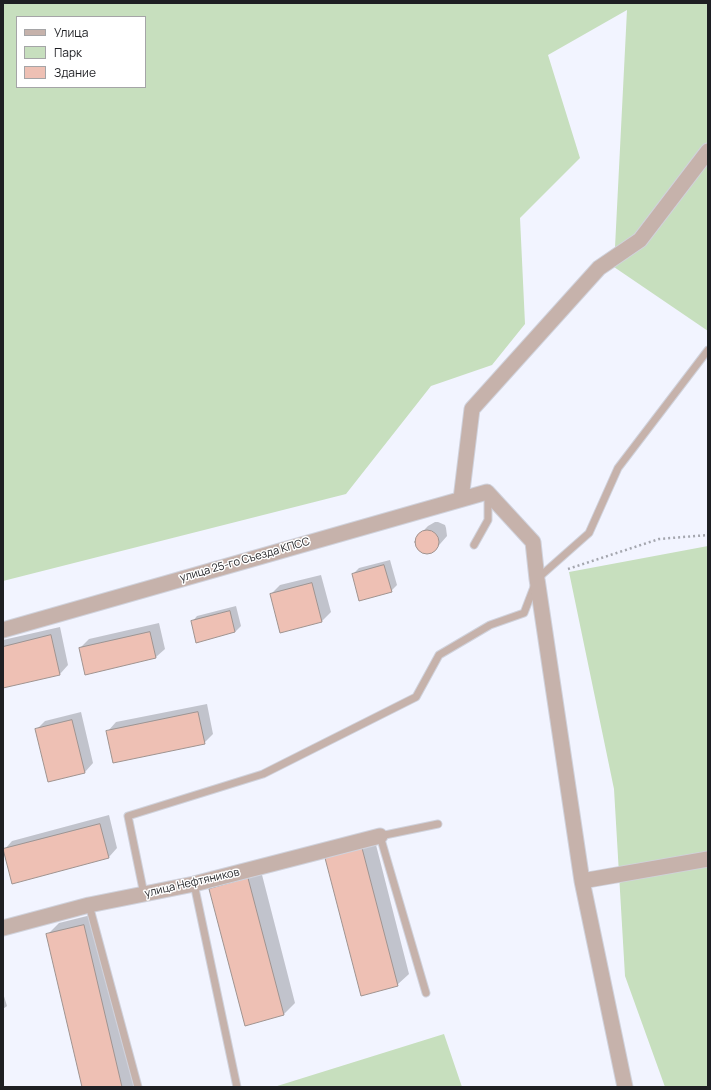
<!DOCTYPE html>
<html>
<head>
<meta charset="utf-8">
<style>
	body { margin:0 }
	#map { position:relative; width:711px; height:1090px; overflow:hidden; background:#f2f4ff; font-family:Manrope,sans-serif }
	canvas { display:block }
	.frame { position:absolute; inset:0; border:4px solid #1e1f23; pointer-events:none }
	.legend { position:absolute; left:16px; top:16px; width:130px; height:72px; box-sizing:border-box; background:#fff; border:1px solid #a5a5a7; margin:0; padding:5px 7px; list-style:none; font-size:12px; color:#1e1f23 }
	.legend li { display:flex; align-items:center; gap:8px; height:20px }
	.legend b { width:20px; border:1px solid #a5a5a7 }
</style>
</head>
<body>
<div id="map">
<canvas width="711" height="1090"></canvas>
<div class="frame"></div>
<ul class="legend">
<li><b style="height:5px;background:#c6b2ab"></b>Улица</li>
<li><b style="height:11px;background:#c7dfbe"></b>Парк</li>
<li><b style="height:11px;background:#eec0b4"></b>Здание</li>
</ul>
</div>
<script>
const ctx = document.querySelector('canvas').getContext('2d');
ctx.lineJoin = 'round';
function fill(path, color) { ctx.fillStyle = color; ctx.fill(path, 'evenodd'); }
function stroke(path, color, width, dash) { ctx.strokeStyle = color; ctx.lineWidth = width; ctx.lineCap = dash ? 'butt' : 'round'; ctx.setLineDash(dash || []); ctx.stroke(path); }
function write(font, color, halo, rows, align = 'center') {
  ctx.font = font + ' Manrope,sans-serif'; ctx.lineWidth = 3; ctx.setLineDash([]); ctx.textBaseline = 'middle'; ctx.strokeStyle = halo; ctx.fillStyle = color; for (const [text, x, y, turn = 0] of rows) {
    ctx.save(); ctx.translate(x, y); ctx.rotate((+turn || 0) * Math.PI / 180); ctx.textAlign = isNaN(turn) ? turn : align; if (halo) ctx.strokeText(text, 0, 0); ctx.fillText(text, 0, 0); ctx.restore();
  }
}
fill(new Path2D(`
	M 3,3 L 708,3 L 708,331 L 614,267 L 627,10 L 548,55 L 580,158 L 520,218 L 525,324 L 492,365 L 431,386 L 346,494 L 3,581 ZM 17,17 L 145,17 L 145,87 L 17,87 Z
	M 708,546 L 708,1087 L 665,1087 L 625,976 L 614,789 L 569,572 Z
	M 444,1034 L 462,1087 L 274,1087 Z`), '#c7dfbe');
fill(new Path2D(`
	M 435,522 L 438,522 L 445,525 L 446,528 L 447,536 L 434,551 L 427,553 L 420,551 L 418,548 L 416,541 L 419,535 L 428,526 Z
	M 390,560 L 397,585 L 391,591 L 353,574 L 359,568 Z
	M 321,575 L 331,612 L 322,621 L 281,631 L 271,594 L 280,585 Z
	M 236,606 L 241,626 L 235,632 L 192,622 L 197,616 Z
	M 159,623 L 165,649 L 156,657 L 80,648 L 89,639 Z
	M 60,627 L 68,665 L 60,674 L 3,687 L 3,640 Z
	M 207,704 L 213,734 L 204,743 L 108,731 L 116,722 Z
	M 81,712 L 93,763 L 85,772 L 37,729 L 45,721 Z
	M 109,815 L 117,848 L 109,857 L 4,850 L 12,841 Z
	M 374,837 L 409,974 L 397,985 L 326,858 L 338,846 Z
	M 260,867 L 295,1003 L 284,1014 L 245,1025 L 210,889 L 221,877 Z
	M 95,914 L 136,1087 L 83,1087 L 48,934 L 59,923 Z
	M 3,993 L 7,1006 L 3,1009 Z`), '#0003');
const building = new Path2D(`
	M415 542a12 12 0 1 1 24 0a12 12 0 1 1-24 0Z
	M 384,565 L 392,592 L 359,601 L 352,574 Z
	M 312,583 L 322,622 L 280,633 L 270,594 Z
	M 230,611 L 235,632 L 196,643 L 191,621 Z
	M 150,632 L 156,658 L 85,675 L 79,648 Z
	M 51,635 L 60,675 L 3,688 L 3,647 Z
	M 198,712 L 205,744 L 113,763 L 106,731 Z
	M 72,720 L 85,773 L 48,782 L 35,729 Z
	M 100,824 L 109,858 L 12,884 L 3,849 Z
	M 362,848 L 398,986 L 361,996 L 325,858 Z
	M 248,878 L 284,1015 L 245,1026 L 209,889 Z
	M 84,925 L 122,1087 L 82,1087 L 46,934 Z`);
fill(building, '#eec0b4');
stroke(building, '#9f9390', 1);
const service = new Path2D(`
	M 474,545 L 488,520 L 488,494
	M 194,884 L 237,1087
	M 144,894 L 128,816 L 263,774 L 416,697 L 439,655 L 490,625 L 524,613 L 537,579 L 589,533 L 618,468 L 708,350
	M 89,905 L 138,1087
	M 426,993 L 380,836 L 438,824`);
const minor = new Path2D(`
	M 461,499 L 472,409 L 599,268 L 640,240 L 708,151
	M 3,630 L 487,492 L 533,542 L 537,579 L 582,881 L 625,1087
	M 582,881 L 708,859
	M 3,928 L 89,905 L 194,884 L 380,836`);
stroke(service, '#d0d2dc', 9);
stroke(minor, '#d0d2dc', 17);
stroke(new Path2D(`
	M 568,569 L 659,539 L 708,535`), '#a4a6ae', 2.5, [2, 3]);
stroke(service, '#c6b2ab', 7);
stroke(minor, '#c6b2ab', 15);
write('11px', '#1e1f23', '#fff', [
	["улица 25-го Съезда КПСС",245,560,-16],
	["улица Нефтяников",192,883,-13]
]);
</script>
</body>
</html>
